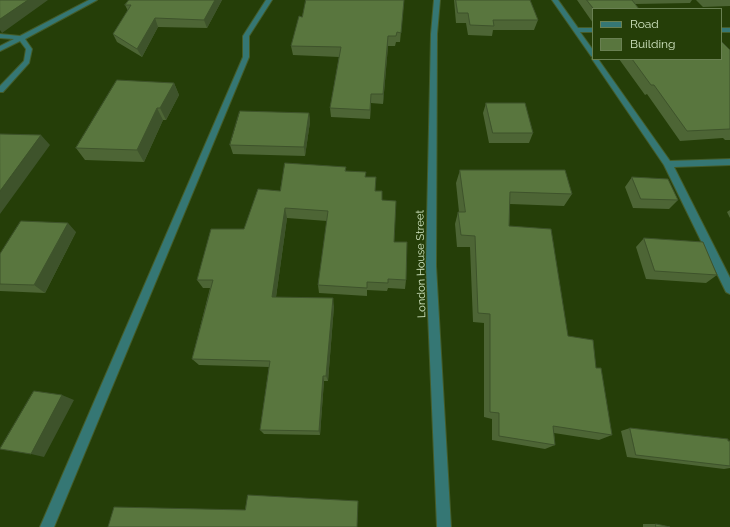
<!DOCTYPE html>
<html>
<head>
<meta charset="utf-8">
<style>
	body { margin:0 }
	#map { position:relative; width:730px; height:527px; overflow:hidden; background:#253e08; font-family:Raleway,sans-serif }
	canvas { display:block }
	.legend { position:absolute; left:592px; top:8px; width:130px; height:52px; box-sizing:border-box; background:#253e08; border:1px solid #698052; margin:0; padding:5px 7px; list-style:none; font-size:12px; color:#d0e4c0 }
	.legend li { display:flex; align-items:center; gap:8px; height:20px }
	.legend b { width:20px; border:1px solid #698052 }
</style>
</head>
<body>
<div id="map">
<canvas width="730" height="527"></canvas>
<ul class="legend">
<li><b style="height:5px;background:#357774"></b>Road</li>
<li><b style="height:11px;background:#59763e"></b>Building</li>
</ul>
</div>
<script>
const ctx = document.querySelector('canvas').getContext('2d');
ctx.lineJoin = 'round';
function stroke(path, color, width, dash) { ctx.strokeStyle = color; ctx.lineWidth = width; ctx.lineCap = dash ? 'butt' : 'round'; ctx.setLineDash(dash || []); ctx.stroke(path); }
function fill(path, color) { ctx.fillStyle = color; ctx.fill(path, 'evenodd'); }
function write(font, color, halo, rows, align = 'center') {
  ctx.font = font + ' Raleway,sans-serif'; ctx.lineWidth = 3; ctx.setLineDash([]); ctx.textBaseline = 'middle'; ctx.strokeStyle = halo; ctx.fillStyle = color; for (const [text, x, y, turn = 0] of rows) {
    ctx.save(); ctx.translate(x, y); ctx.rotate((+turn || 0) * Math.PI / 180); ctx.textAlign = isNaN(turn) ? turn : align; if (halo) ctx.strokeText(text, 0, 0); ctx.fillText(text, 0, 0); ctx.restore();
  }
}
const minor = new Path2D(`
	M 89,0 L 97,0 L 25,39 L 32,49 L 29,63 L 3,92 L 0,92 L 0,86 L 24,61 L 26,49 L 20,41 L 0,51 L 0,46 L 14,39 L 0,38 L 0,34 L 20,36 Z
	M 266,0 L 272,0 L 249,36 L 249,57 L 54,527 L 40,527 L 243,57 L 243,36 Z
	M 434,0 L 440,0 L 437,34 L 436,266 L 451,527 L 437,527 L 426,266 L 431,34 Z
	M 552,0 L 558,0 L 578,28 L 593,28 L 593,32 L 580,32 L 593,50 L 593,57 L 591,56 Z
	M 721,28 L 730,28 L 730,32 L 721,32 Z
	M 593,57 L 593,59 L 598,59 L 670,161 L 730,159 L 730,165 L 674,167 L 730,278 L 730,294 L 726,292 L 664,165 L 592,59 Z`);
stroke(minor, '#445c29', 2);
fill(minor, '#357774');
fill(new Path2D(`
	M 222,0 L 207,28 L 158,27 L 142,57 L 117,42 L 113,34 L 128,11 L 125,5 Z
	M 404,0 L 400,42 L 396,42 L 395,46 L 388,46 L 383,104 L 371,103 L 370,119 L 331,117 L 330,108 L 339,57 L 293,55 L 291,46 L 302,17 Z
	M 454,0 L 530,0 L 538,20 L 534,30 L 493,30 L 492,36 L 468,35 L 466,23 L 456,23 Z
	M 577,0 L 692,0 L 690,3 L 635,4 L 639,9 L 593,9 L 593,23 Z
	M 696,0 L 730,0 L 730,6 L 703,7 Z
	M 730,50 L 730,140 L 725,140 L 723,138 L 680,141 L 647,94 L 645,95 L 619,59 L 721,59 Z
	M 174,83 L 179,95 L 166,120 L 163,120 L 144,162 L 85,160 L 76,148 Z
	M 486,103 L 533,133 L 529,143 L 489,143 L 483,113 Z
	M 309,113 L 310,122 L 305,156 L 233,154 L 230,145 Z
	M 346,167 L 346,171 L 366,177 L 382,200 L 394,242 L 406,280 L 405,289 L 388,288 L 387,291 L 367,290 L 367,296 L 319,293 L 318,285 L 327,221 L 287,218 L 276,297 L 334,306 L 328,381 L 324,381 L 320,435 L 264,434 L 260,430 L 269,367 L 199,365 L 192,359 L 210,288 L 203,288 L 197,280 L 244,229 Z
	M 460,170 L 572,194 L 564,206 L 510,204 L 509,226 L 568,336 L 596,368 L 612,435 L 599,440 L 554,433 L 555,445 L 545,449 L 492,440 L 492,419 L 484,417 L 484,323 L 473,322 L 470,247 L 457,247 L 455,224 L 458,212 L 459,212 L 456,183 Z
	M 632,177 L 678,200 L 669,209 L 633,208 L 625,187 Z
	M 730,210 L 730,218 L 727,212 Z
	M 76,232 L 45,293 L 0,291 L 0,254 Z
	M 644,238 L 717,275 L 706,283 L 646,279 L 636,247 Z
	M 630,428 L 730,441 L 730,468 L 724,469 L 627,457 L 621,431 Z
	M 643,524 L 656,524 L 670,527 L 643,527 Z`), '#4d6535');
fill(new Path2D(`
	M 28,0 L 48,0 L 2,33 L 0,30 L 0,19 Z
	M 215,0 L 222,0 L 207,28 L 204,20 Z
	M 155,18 L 158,27 L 142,57 L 137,49 Z
	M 388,36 L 388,46 L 383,104 L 383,94 Z
	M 174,83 L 179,95 L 166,120 L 160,108 Z
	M 371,94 L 371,103 L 370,119 L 370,110 Z
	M 157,108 L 163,120 L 144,162 L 137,150 Z
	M 309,113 L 310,122 L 305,156 L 304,147 Z
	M 41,135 L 50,145 L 0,214 L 0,191 Z
	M 285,208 L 287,218 L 275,304 L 272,297 Z
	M 68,223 L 76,232 L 45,293 L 34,285 Z
	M 333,298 L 334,306 L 328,381 L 326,376 Z
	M 323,376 L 324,381 L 320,435 L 319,431 Z
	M 62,395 L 74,400 L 44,457 L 31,454 Z`), '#3e532b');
const building = new Path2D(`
	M 0,0 L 28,0 L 0,19 Z
	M 129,0 L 215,0 L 204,20 L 155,18 L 137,49 L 113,34 L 131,5 L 125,5 Z
	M 306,0 L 404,0 L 401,33 L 397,32 L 396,36 L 388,36 L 383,94 L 371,94 L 370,110 L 330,108 L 341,47 L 291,46 L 299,16 L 302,17 Z
	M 456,0 L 530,0 L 538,20 L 493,20 L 494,26 L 470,25 L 468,13 L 458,13 Z
	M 587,0 L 632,0 L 639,9 L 594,9 Z
	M 721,41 L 730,50 L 730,129 L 687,131 L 654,85 L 651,85 L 632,59 L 721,59 Z
	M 117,80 L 174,83 L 160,108 L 157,108 L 137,150 L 76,148 Z
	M 486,103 L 525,103 L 533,133 L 493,133 Z
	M 240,111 L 309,113 L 304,147 L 230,145 Z
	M 0,134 L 41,135 L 0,191 Z
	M 285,163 L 346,167 L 345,171 L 366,172 L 365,177 L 376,177 L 375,191 L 382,191 L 382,200 L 396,201 L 394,242 L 407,242 L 406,280 L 388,279 L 388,283 L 367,282 L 367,288 L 318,285 L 328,211 L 285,208 L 272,297 L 333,298 L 326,376 L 323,376 L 319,431 L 260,430 L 270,361 L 192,359 L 213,280 L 197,280 L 211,229 L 244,229 L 258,189 L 280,191 Z
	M 460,170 L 565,170 L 572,194 L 510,192 L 509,226 L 551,229 L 568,336 L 593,340 L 596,368 L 601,368 L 612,435 L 553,426 L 555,445 L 499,436 L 499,413 L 490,412 L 490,314 L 478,313 L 475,236 L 461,235 L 458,212 L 465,212 Z
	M 632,177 L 668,179 L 678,200 L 641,199 Z
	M 21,221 L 68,223 L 34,285 L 0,284 L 0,254 Z
	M 644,238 L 703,242 L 717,275 L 655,271 Z
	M 34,391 L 62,395 L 31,454 L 0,449 Z
	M 630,428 L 728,439 L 728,441 L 730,441 L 730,466 L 636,455 Z
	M 248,495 L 358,501 L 357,527 L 108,527 L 114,507 L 245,510 Z
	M 656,524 L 670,527 L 656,527 Z`);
fill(building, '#59763e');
stroke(building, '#3e532b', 1);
write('11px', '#d0e4c0', '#253e08', [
	["London House Street",421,264,-91]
]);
</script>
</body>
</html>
